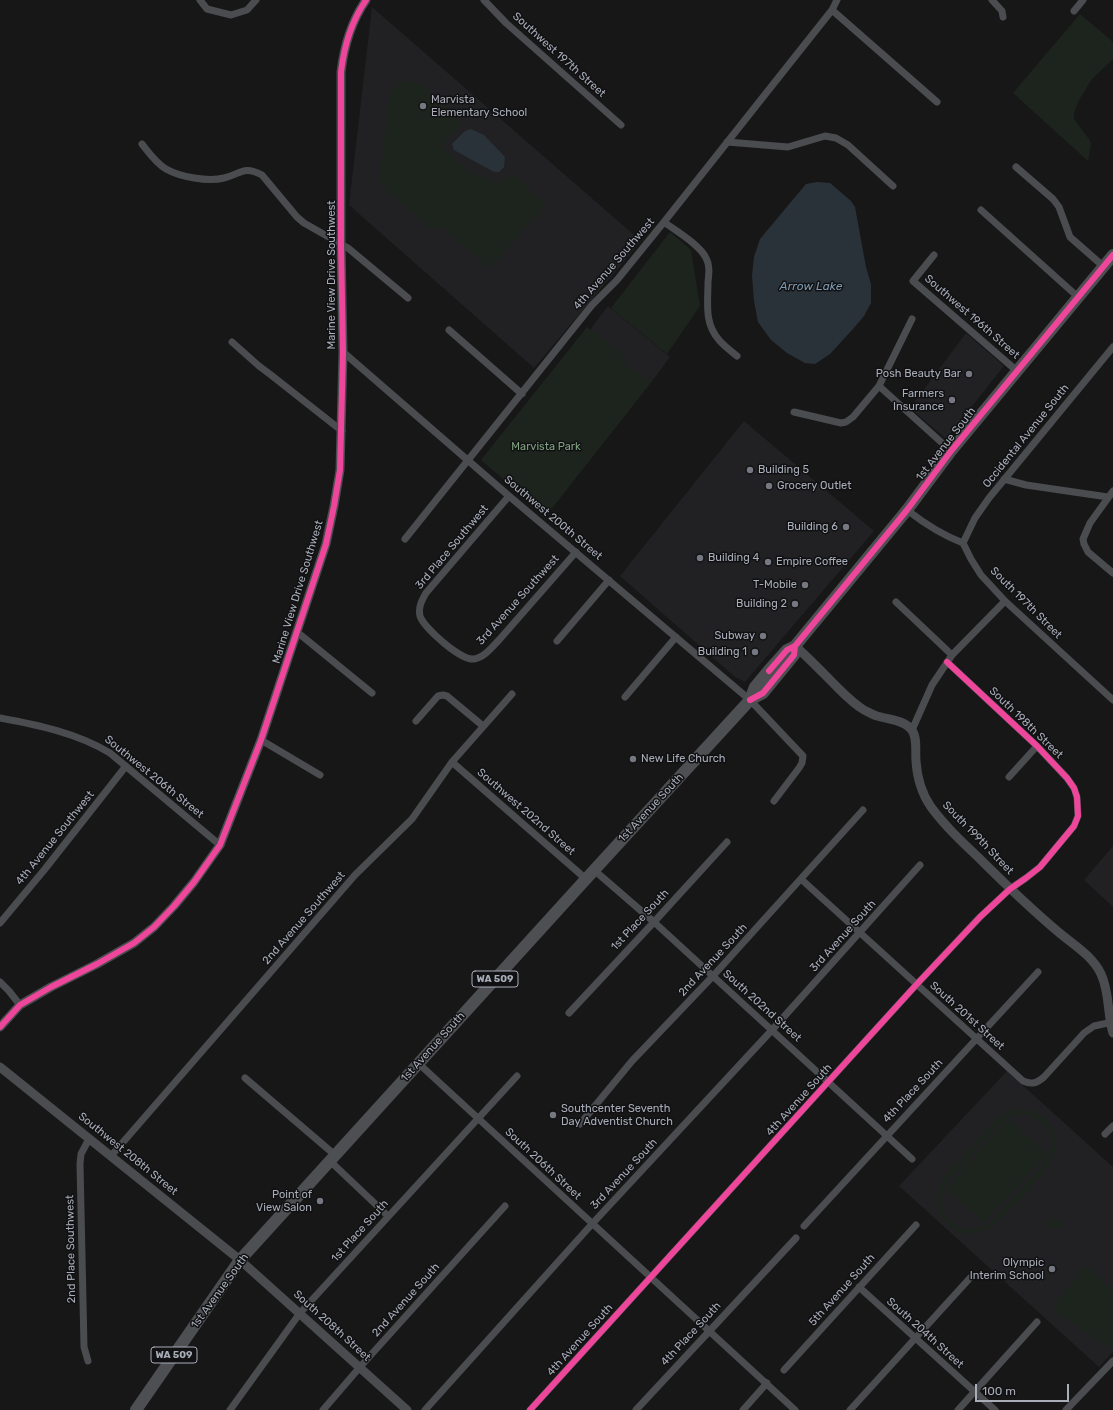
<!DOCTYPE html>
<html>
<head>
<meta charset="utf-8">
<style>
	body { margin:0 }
	#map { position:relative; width:1113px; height:1410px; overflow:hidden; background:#171717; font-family:Rubik,sans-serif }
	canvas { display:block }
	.scale { position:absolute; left:975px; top:1384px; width:94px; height:18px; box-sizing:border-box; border:2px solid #a8adb8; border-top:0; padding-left:5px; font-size:12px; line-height:14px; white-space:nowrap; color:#a8adb8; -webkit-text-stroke:3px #111113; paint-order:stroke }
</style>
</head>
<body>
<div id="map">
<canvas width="1113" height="1410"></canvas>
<div class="scale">100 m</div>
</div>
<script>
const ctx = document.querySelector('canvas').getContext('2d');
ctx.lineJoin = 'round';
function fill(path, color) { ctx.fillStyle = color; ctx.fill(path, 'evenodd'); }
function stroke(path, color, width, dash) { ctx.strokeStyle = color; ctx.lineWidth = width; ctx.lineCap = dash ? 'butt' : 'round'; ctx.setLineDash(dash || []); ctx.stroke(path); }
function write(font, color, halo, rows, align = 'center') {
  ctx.font = font + ' Rubik,sans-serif'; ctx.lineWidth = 3; ctx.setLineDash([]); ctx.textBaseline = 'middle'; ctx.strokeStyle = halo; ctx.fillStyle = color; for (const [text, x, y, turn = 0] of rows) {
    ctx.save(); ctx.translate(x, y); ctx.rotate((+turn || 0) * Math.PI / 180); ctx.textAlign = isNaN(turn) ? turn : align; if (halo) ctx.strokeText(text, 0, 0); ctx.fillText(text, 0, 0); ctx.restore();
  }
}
fill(new Path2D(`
	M 372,7 L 641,241 L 534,368 L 349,205 Z
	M 608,306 L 670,357 L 653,380 L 650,377 L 647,382 L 623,363 L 626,358 L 590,330 Z
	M 966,333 L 1004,366 L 946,439 L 910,408 Z
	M 744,421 L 874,531 L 745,682 L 735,677 L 620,576 Z
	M 1113,846 L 1113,907 L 1084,880 Z
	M 1007,1071 L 1113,1167 L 1113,1352 L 1099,1367 L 899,1186 Z`), '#212123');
fill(new Path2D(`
	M 1080,14 L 1113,42 L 1113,59 L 1092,79 L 1079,100 L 1074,113 L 1074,119 L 1089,139 L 1091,144 L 1088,161 L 1013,93 Z
	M 410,81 L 424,85 L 462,124 L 441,146 L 470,173 L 501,183 L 513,174 L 546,204 L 490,269 L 443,228 L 431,229 L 379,183 L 390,92 L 399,83 Z
	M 670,232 L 691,250 L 700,306 L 667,354 L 611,308 Z
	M 587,327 L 627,358 L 623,363 L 647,381 L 650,377 L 653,380 L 546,516 L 481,460 Z
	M 1019,1109 C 1045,1110 1062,1131 1053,1157 C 1050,1169 1005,1217 994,1226 C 990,1229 986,1231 981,1232 C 970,1235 958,1233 949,1226 C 939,1218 934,1203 937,1191 C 938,1187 940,1183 942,1180 C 953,1165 967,1152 979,1139 C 986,1131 993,1121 1002,1115 C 1007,1112 1013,1110 1019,1109 ZM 1023,1114 C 1042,1117 1057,1135 1049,1154 C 1044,1166 1032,1176 1024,1185 C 1012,1198 1001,1212 988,1224 C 959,1241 931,1212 946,1183 L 1004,1120 L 1012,1115 Z
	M 1008,1119 L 1047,1154 L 984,1223 L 946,1188 Z
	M 1053,1216 L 1062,1224 L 1054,1231 L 1046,1224 Z
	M 1086,1265 L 1113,1291 L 1113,1346 L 1111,1349 L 1057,1313 C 1054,1309 1054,1306 1056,1302 Z`), '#1d241e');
fill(new Path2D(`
	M 471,129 L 484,135 L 505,157 L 504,167 L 499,172 L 494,172 L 454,150 L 452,144 L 465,131 Z
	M 817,182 L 830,183 L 851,201 L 855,207 L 866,267 L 871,284 L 871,303 L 864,316 L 853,329 L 830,354 L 815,364 L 805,363 L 787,353 L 771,340 L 758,322 L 754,301 L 752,275 L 754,257 L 760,239 L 806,184 Z`), '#2a3239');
stroke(new Path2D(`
	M 200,0 L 207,9 L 231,15 L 247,10 L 256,0
	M 484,0 L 506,23 L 621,125
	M 992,0 L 1002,11 L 1003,17
	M 832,10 L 937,102
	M 1074,11 L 1083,0
	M 727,142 L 788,147 L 825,136 L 836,138 L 848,145 L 893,186
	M 142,144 C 149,153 156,163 166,169 C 180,177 208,182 224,178 C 241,174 243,165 262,175 L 297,217 L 304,223 L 348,248 L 408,298
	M 1016,167 L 1053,199 L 1059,207 L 1070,237 L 1103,266
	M 981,210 L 1078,297
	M 664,222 C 676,231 700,245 706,258 C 710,265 709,273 708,282 C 708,303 704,323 719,340 C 724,346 731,351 737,356
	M 934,255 L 913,281 L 1017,371
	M 449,330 L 522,394
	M 232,342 L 259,366 L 271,375 L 342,431
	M 343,352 L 509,496 L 750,700 L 803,756 L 802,763 L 799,768 L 774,801
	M 879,386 L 951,451
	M 794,412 L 841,423 L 846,422 L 853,417 L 879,386 L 912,319
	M 1004,479 L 1026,485 L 1108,497
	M 1113,491 L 1090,523 L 1083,539 L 1084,544 L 1088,552 L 1113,573
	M 509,496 L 426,593 C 422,600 418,607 420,616 C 424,628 461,661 474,659 C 484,658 492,647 499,640 L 576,552
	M 907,510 C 925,524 942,535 963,543 L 971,559 L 981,575 L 1005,601 L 1113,700
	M 405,539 L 592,305 L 617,280 L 664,222 L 832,10 L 837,0
	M 963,543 L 975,518 L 989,498 L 1113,347
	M 896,602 L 952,655
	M 297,632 L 372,693
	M 557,641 L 609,580
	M 625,697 L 676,637
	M 0,718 C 38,725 77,733 110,753 L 220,845
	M 416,721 L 438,696 L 443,695 L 447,696 L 483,726
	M 912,730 L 932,685 L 952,655 L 1005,601
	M 261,740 L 320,775
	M 452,762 L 586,879
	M 1009,777 L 1037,746
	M 594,870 L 654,922 L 912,1159
	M 801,879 L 1023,1081 C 1032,1085 1037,1083 1044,1077 L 1084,1033 L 1094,1026 L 1113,1022
	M 0,923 L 45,869 L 126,766
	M 0,982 L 9,991 L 20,1005
	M 569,1013 L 654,922 L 727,842
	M 418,1063 L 795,1410
	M 245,1078 L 335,1155
	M 580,1124 L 632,1061 L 713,976 L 863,810
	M 1105,1134 L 1113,1126
	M 111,1156 L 355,875 L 412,819 L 452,762 L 512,694
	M 330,1161 L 388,1216
	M 804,1226 L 1038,972
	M 859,1287 L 995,1410
	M 88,1361 L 84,1347 L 80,1164 L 81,1154 L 89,1139
	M 784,1370 L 916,1225
	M 230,1410 L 300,1313 L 517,1076
	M 323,1410 L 360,1367 L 505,1206
	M 425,1410 L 592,1224 L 772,1030 L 920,865
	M 530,1410 L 917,984 L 980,917 L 1010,889 L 1026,878 L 1040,867 L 1074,826 L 1078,816 L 1077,797 L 1074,788 L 1067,778 L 1037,746 L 947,662
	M 636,1410 L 796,1238
	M 743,1410 L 767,1383
	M 850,1410 L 970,1278
	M 958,1410 L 1037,1322
	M 1066,1410 L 1113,1361`), '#4b4c50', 7);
stroke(new Path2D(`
	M 795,646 C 810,659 824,674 838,688 C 846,696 854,704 864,710 C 868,712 873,715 877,716 C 887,719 904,720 911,729 C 918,737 915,751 916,761 C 917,777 922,794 931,807 C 945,826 962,842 979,858 C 1004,883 1029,907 1056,930 C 1072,944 1092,955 1101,974 C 1110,993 1107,1014 1113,1033
	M 0,1027 L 20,1005 L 51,987 L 97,964 L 134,943 L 154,927 L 174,906 L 194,882 L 220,845 L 261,740 L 326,544 L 334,506 L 340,470 L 343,352 L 341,244 L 341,72 C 344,46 351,22 366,0
	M 0,1067 L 240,1260 L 407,1410`), '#4b4c50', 9);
stroke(new Path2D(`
	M 750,700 L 755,687 L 769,670 L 787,650 L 795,646 L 907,510 L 951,451 L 1113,255
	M 136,1410 L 240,1260 L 586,879 L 750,700 L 763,693 L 794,655 L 795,646`), '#4d4f52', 12);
stroke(new Path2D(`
	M 769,671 L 787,650 L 795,646 L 907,510 L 951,451 L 1113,255
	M 750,700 L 763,693 L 794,655 L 795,646
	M 0,1027 L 20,1005 L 51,987 L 97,964 L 134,943 L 154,927 L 174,906 L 194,882 L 220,845 L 261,740 L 326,544 L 334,506 L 340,470 L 343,352 L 341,244 L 341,72 C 344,46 351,22 366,0
	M 530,1410 L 917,984 L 980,917 L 1010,889 L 1026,878 L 1040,867 L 1074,826 L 1078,816 L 1077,797 L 1074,788 L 1067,778 L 1037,746 L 947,662`), '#ed469a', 6);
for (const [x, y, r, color] of [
	[423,106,4,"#757880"],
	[969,374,4,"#757880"],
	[952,400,4,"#757880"],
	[750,470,4,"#757880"],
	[769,486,4,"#757880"],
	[846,527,4,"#757880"],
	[700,558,4,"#757880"],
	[768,562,4,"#757880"],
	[805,585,4,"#757880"],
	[795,604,4,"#757880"],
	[763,636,4,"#757880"],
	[755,652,4,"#757880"],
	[633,759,4,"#757880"],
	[553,1115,4,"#757880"],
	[320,1201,4,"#757880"],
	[1052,1269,4,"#757880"]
]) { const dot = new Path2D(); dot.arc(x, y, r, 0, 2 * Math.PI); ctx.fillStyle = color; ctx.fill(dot); stroke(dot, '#111113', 1.5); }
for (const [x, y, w] of [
	[495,979,46],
	[174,1355,46]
]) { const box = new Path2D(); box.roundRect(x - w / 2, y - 8, w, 16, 3); ctx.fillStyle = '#111113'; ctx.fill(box); stroke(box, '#a8adb8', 1); }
write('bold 10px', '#a8adb8', null, [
	["WA 509",495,979],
	["WA 509",174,1355]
]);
write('11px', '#a8adb8', '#111113', [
	["Southwest 197th Street",559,55,42],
	["4th Avenue Southwest",614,264,-49],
	["Marine View Drive Southwest",332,275,-90],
	["Southwest 196th Street",972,317,41],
	["Occidental Avenue South",1026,436,-51],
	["1st Avenue South",946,444,-52],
	["Southwest 200th Street",553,518,40],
	["3rd Place Southwest",452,547,-50],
	["Marine View Drive Southwest",298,592,-73],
	["3rd Avenue Southwest",518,600,-48],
	["South 197th Street",1026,603,45],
	["South 198th Street",1026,723,44],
	["Southwest 206th Street",154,777,39],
	["1st Avenue South",651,808,-47],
	["Southwest 202nd Street",526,812,41],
	["4th Avenue Southwest",55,838,-51],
	["South 199th Street",978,838,46],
	["2nd Avenue Southwest",304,918,-49],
	["1st Place South",640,920,-47],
	["3rd Avenue South",843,936,-48],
	["2nd Avenue South",713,960,-47],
	["South 202nd Street",762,1006,42],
	["South 201st Street",967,1016,42],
	["1st Avenue South",433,1047,-48],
	["4th Place South",913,1091,-47],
	["4th Avenue South",799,1100,-48],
	["Southwest 208th Street",128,1154,39],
	["South 206th Street",543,1164,43],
	["3rd Avenue South",624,1174,-47],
	["1st Place South",360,1231,-48],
	["2nd Place Southwest",71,1249,-91],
	["5th Avenue South",842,1290,-48],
	["1st Avenue South",220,1291,-54],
	["2nd Avenue South",406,1300,-48],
	["South 208th Street",332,1326,42],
	["South 204th Street",925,1333,42],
	["4th Place South",691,1334,-47],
	["4th Avenue South",580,1340,-48]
]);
write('11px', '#a8adb8', '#111113', [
	["Marvista",431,100,"left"],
	["Elementary School",431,113,"left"],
	["Posh Beauty Bar",961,374],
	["Farmers",944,394],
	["Insurance",944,407],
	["Building 5",758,470,"left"],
	["Grocery Outlet",777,486,"left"],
	["Building 6",838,527],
	["Building 4",708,558,"left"],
	["Empire Coffee",776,562,"left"],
	["T-Mobile",797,585],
	["Building 2",787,604],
	["Subway",755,636],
	["Building 1",747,652],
	["New Life Church",641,759,"left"],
	["Southcenter Seventh",561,1109,"left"],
	["Day Adventist Church",561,1122,"left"],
	["Point of",312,1195],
	["View Salon",312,1208],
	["Olympic",1044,1263],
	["Interim School",1044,1276]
], 'right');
write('11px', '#7fa381', '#111113', [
	["Marvista Park",546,447]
]);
write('italic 12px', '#7f9bb3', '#111113', [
	["Arrow Lake",811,287]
]);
</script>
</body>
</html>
